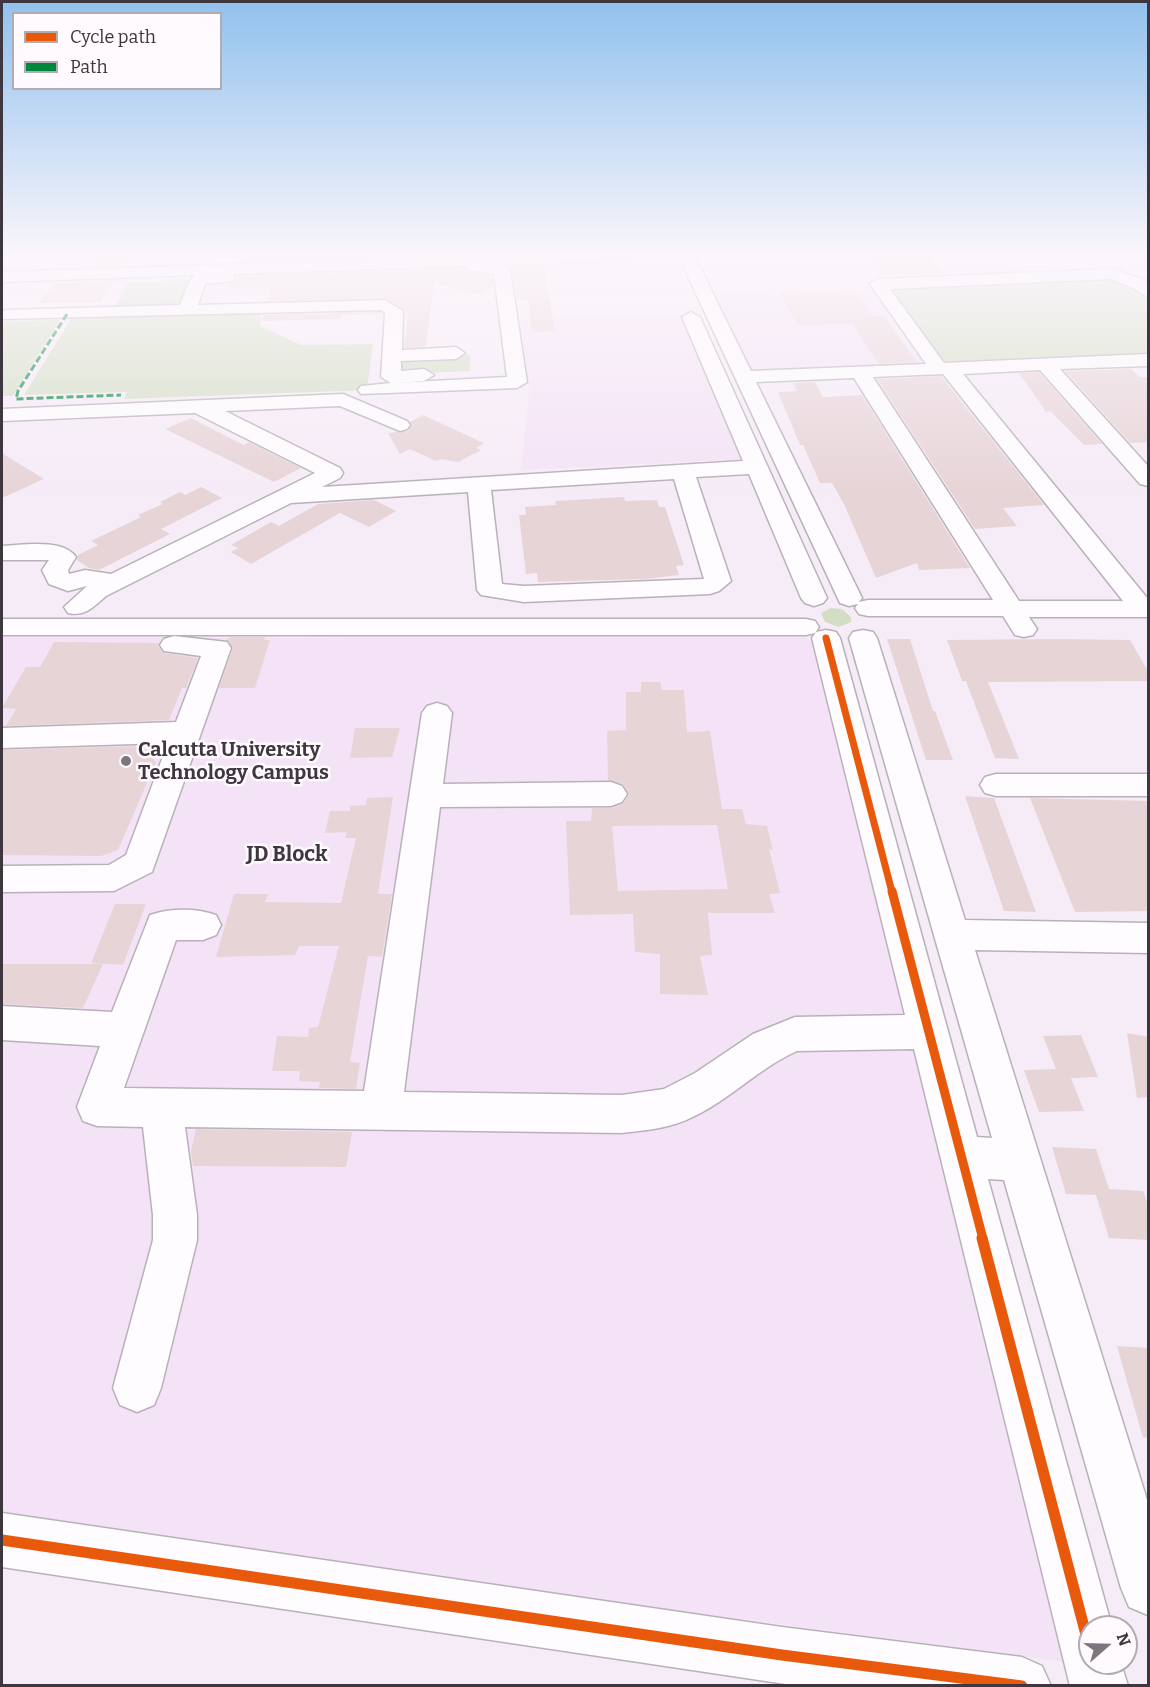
<!DOCTYPE html>
<html>
<head>
<meta charset="utf-8">
<style>
	body { margin:0 }
	#map { position:relative; width:1150px; height:1687px; overflow:hidden; background:#f6ecf7; font-family:Bitter,serif }
	canvas { display:block }
	.frame { position:absolute; inset:0; border:3px solid #3e373f; pointer-events:none }
	.legend { position:absolute; left:12px; top:12px; width:210px; height:78px; box-sizing:border-box; background:#fefafe; border:2px solid #b1acb2; margin:0; padding:8px 10px; list-style:none; font-size:18px; color:#3e373f }
	.legend li { display:flex; align-items:center; gap:12px; height:30px }
	.legend b { width:30px; border:2px solid #b1acb2 }
	.north { position:absolute; left:1078px; top:1615px; width:60px; height:60px; box-sizing:border-box; background:#fefafe; border:2px solid #b1acb2; border-radius:50%; rotate:70deg; font-size:16px; font-weight:700; line-height:24px; text-align:center; color:#3e373f }
	.north::after { content:''; display:block; margin:auto; width:21px; height:27px; background:#7e767f; clip-path:polygon(50% 0,100% 100%,50% 72%,0 100%) }
</style>
</head>
<body>
<div id="map">
<canvas width="1150" height="1687"></canvas>
<div class="frame"></div>
<ul class="legend">
<li><b style="height:8px;background:#e8590c"></b>Cycle path</li>
<li><b style="height:8px;background:#00873e"></b>Path</li>
</ul>
<div class="north">N</div>
</div>
<script>
const ctx = document.querySelector('canvas').getContext('2d');
ctx.lineJoin = 'round';
function fill(path, color) { ctx.fillStyle = color; ctx.fill(path, 'evenodd'); }
function stroke(path, color, width, dash) { ctx.strokeStyle = color; ctx.lineWidth = width; ctx.lineCap = dash ? 'butt' : 'round'; ctx.setLineDash(dash || []); ctx.stroke(path); }
function write(font, color, halo, rows, align = 'center') {
  ctx.font = font + ' Bitter,serif'; ctx.lineWidth = 5; ctx.setLineDash([]); ctx.textBaseline = 'middle'; ctx.strokeStyle = halo; ctx.fillStyle = color; for (const [text, x, y, turn = 0] of rows) {
    ctx.save(); ctx.translate(x, y); ctx.rotate((+turn || 0) * Math.PI / 180); ctx.textAlign = isNaN(turn) ? turn : align; if (halo) ctx.strokeText(text, 0, 0); ctx.fillText(text, 0, 0); ctx.restore();
  }
}
fill(new Path2D(`
	M 873,285 L 932,367 L 749,375 L 706,292 Z
	M 682,313 L 715,381 L 747,459 L 521,470 L 529,391 L 521,320 Z
	M 798,634 L 816,643 L 1067,1662 L 2,1522 L 2,635 L 289,638 Z`), '#f4e3f6');
fill(new Path2D(`
	M 1111,276 L 1135,284 L 1148,295 L 1148,358 L 943,366 L 883,286 Z
	M 194,280 L 184,308 L 113,310 L 128,282 Z
	M 262,311 L 260,326 L 301,345 L 373,344 L 367,390 L 124,399 L 127,392 L 24,395 L 71,319 Z
	M 60,320 L 13,396 L 2,396 L 2,327 L 5,321 Z
	M 470,355 L 470,371 L 399,374 L 401,358 Z
	M 831,608 L 842,609 L 851,617 L 851,622 L 839,627 L 825,622 L 821,613 Z`), '#d3dec4');
fill(new Path2D(`
	M 239,255 L 453,255 L 236,262 Z
	M 867,255 L 926,255 L 944,274 L 884,275 Z
	M 129,259 L 124,266 L 92,267 L 97,260 Z
	M 544,266 L 555,331 L 532,332 L 528,300 L 517,300 L 512,270 L 509,267 Z
	M 464,268 L 467,272 L 492,276 L 493,287 L 478,294 L 470,294 L 434,282 L 426,346 L 404,348 L 408,313 L 386,298 L 267,301 L 270,290 L 224,288 L 226,284 L 235,282 L 237,276 Z
	M 115,280 L 100,302 L 40,303 L 54,283 Z
	M 855,291 L 873,316 L 884,316 L 917,362 L 879,364 L 852,324 L 797,325 L 780,293 Z
	M 380,312 L 382,314 L 342,315 L 341,319 L 262,321 L 263,315 Z
	M 1131,369 L 1140,377 L 1149,377 L 1149,442 L 1130,443 L 1065,371 Z
	M 1039,372 L 1102,444 L 1084,445 L 1050,411 L 1046,412 L 1019,373 Z
	M 941,376 L 1044,505 L 1003,508 L 1017,526 L 975,529 L 877,379 Z
	M 815,382 L 823,397 L 862,395 L 970,568 L 919,570 L 917,563 L 876,578 L 844,504 L 832,483 L 820,483 L 803,445 L 800,445 L 778,392 L 797,391 L 793,383 Z
	M 423,415 L 484,443 L 476,448 L 481,450 L 458,462 L 442,459 L 436,461 L 410,449 L 400,454 L 388,433 L 408,431 L 412,425 L 410,422 Z
	M 191,418 L 244,445 L 249,442 L 301,468 L 274,482 L 165,429 Z
	M 2,453 L 44,479 L 2,498 Z
	M 201,487 L 222,498 L 161,529 L 170,534 L 99,570 L 89,568 L 77,560 L 78,555 L 98,545 L 91,541 L 141,517 L 138,515 L 163,504 L 160,502 L 180,492 L 185,495 Z
	M 624,497 L 625,501 L 657,500 L 659,507 L 665,507 L 684,565 L 676,566 L 679,575 L 645,579 L 538,582 L 537,573 L 526,574 L 519,515 L 526,515 L 525,507 L 556,505 L 555,501 Z
	M 374,500 L 396,511 L 369,527 L 340,513 L 251,564 L 231,552 L 238,548 L 231,545 L 271,522 L 279,526 L 318,504 Z
	M 232,637 L 265,637 L 264,640 L 270,640 L 255,688 L 219,688 L 233,649 L 226,640 Z
	M 887,639 L 910,639 L 933,711 L 935,711 L 953,760 L 926,760 Z
	M 1057,639 L 1130,640 L 1149,673 L 1149,681 L 988,682 L 1019,759 L 995,758 L 966,681 L 962,681 L 947,640 Z
	M 54,642 L 159,643 L 158,646 L 164,653 L 198,658 L 186,688 L 182,688 L 169,720 L 6,726 L 16,709 L 2,708 L 26,667 L 40,667 Z
	M 641,682 L 660,682 L 662,690 L 684,690 L 687,732 L 710,731 L 722,809 L 742,809 L 746,824 L 767,826 L 773,850 L 769,849 L 780,893 L 769,894 L 775,913 L 708,913 L 712,955 L 700,956 L 708,995 L 660,994 L 660,954 L 635,952 L 633,914 L 570,915 L 566,821 L 591,821 L 592,808 L 612,808 L 623,804 L 629,795 L 623,784 L 608,780 L 607,731 L 626,730 L 626,692 L 641,692 ZM 717,825 L 728,889 L 618,891 L 612,826 Z
	M 355,728 L 400,728 L 392,757 L 350,758 Z
	M 142,746 L 156,762 L 118,850 L 101,856 L 2,855 L 2,750 Z
	M 965,796 L 994,798 L 1036,912 L 1004,911 Z
	M 393,797 L 378,894 L 392,894 L 382,957 L 368,956 L 350,1062 L 360,1063 L 356,1089 L 319,1088 L 320,1082 L 299,1081 L 300,1071 L 272,1071 L 277,1036 L 308,1037 L 309,1028 L 318,1027 L 339,946 L 299,946 L 295,955 L 216,957 L 234,894 L 268,894 L 265,902 L 341,903 L 356,838 L 345,838 L 347,832 L 325,833 L 330,811 L 350,811 L 350,806 L 366,805 L 367,798 Z
	M 1030,798 L 1149,801 L 1149,911 L 1075,912 Z
	M 115,904 L 146,904 L 123,965 L 91,963 Z
	M 2,964 L 103,964 L 83,1008 L 2,1004 Z
	M 1127,1033 L 1149,1037 L 1149,1097 L 1137,1098 Z
	M 1081,1035 L 1098,1077 L 1071,1078 L 1084,1111 L 1039,1112 L 1024,1070 L 1056,1069 L 1043,1036 Z
	M 196,1129 L 352,1132 L 346,1167 L 193,1166 L 191,1151 Z
	M 1052,1147 L 1096,1149 L 1109,1189 L 1143,1191 L 1149,1207 L 1149,1240 L 1109,1238 L 1096,1195 L 1066,1194 Z
	M 1117,1346 L 1149,1348 L 1149,1437 L 1143,1438 Z`), '#e7d4d7');
const minor = new Path2D(`
	M 513,255 L 654,255 L 646,260 L 500,265 L 510,270 L 527,382 L 517,388 L 361,394 L 358,390 L 361,386 L 391,383 L 381,377 L 385,313 L 381,310 L 2,319 L 2,311 L 6,310 L 180,305 L 188,284 L 195,275 L 2,282 L 2,272 ZM 466,266 L 467,270 L 494,274 L 507,377 L 394,383 L 424,381 L 434,375 L 424,369 L 401,371 L 401,361 L 456,359 L 465,353 L 456,347 L 402,350 L 403,311 L 385,300 L 198,305 L 205,284 L 233,281 L 235,277 L 233,274 Z
	M 678,255 L 694,255 L 751,371 L 926,364 L 870,284 L 878,279 L 1112,269 L 1145,280 L 1148,284 L 1148,297 L 1133,288 L 1110,279 L 890,289 L 944,363 L 1148,354 L 1148,366 L 1060,369 L 1148,466 L 1148,486 L 1140,484 L 1040,370 L 963,374 L 1148,599 L 1148,617 L 1029,617 L 1037,629 L 1033,635 L 1024,637 L 1015,635 L 1003,616 L 868,616 L 859,614 L 855,608 L 858,604 L 849,606 L 840,603 ZM 943,374 L 1123,601 L 1019,601 L 873,377 ZM 854,378 L 993,600 L 868,600 L 859,602 L 862,598 L 756,382 Z
	M 691,312 L 700,317 L 827,598 L 823,603 L 814,606 L 805,603 L 801,598 L 749,474 L 696,477 L 731,581 L 719,591 L 710,594 L 524,602 L 481,595 L 477,590 L 468,492 L 291,503 L 106,596 C 93,607 85,617 68,613 L 64,607 L 87,586 L 68,591 L 49,584 L 42,570 L 49,560 L 2,560 L 2,546 C 22,545 63,538 76,557 L 68,570 L 69,574 L 85,570 L 111,574 L 315,473 L 195,413 L 2,421 L 2,409 L 343,394 L 407,421 L 410,425 L 407,429 L 400,431 L 340,406 L 225,411 L 340,468 L 343,473 L 340,478 L 322,487 L 743,461 L 682,317 ZM 674,479 L 704,579 L 524,586 L 502,584 L 491,490 Z
	M 2,619 L 806,619 L 815,621 L 819,627 L 815,633 L 806,635 L 2,635 Z
	M 826,630 L 836,632 L 840,638 L 977,1137 L 992,1138 L 849,638 L 853,632 L 863,630 L 873,632 L 877,638 L 965,920 L 1148,923 L 1148,953 L 975,950 L 1148,1503 L 1148,1615 L 1129,1607 L 1121,1588 L 1004,1180 L 988,1179 L 1112,1627 L 1090,1627 L 1090,1663 L 1121,1663 L 1128,1686 L 1070,1686 L 914,1049 L 797,1051 C 752,1071 717,1114 668,1126 C 653,1130 637,1131 622,1133 L 185,1127 L 197,1215 L 197,1240 L 161,1388 L 154,1405 L 137,1412 L 120,1405 L 113,1388 L 153,1240 L 153,1215 L 143,1127 L 97,1126 L 83,1121 L 77,1107 L 100,1046 L 2,1040 L 2,1006 L 112,1012 L 150,915 C 170,908 196,908 216,915 L 221,925 L 216,935 L 203,940 L 176,940 L 124,1088 L 364,1091 L 422,713 L 427,706 L 437,703 L 447,706 L 452,713 L 443,784 L 611,782 L 622,786 L 627,794 L 622,802 L 611,806 L 440,807 L 404,1092 L 622,1095 L 664,1089 L 695,1073 L 753,1034 L 795,1017 L 905,1015 L 812,638 L 816,632 Z
	M 174,636 L 227,642 L 231,648 L 152,872 L 114,891 L 2,892 L 2,866 L 109,865 L 126,855 L 168,743 L 2,748 L 2,728 L 176,722 L 201,656 L 164,651 L 160,645 L 164,639 Z
	M 996,774 L 1148,774 L 1148,796 L 996,796 L 985,793 L 980,785 L 985,777 Z
	M 2,1513 L 782,1627 L 1022,1657 L 1042,1666 L 1051,1686 L 799,1686 L 2,1567 Z`);
stroke(minor, '#b8b1b9', 3);
fill(minor, '#fefcfe');
stroke(new Path2D(`
	M 67,314 L 18,391 L 16,399 L 121,395`), '#00873e', 3, [7, 3]);
stroke(new Path2D(`
	M 826,638 L 892,892`), '#e8590c', 7);
stroke(new Path2D(`
	M 892,891 L 983,1239`), '#e8590c', 9);
stroke(new Path2D(`
	M 982,1238 L 1090,1650
	M 2,1540 L 782,1655 L 1022,1686`), '#e8590c', 11);
const sky = ctx.createLinearGradient(0, 0, 0, 491);
sky.addColorStop(0, '#91c1ee');
sky.addColorStop(0.52, '#fbf6fb');
sky.addColorStop(1, '#fbf6fb00');
ctx.fillStyle = sky;
ctx.fillRect(0, 0, 1150, 491);
for (const [x, y, r, color] of [
	[126,761,6,"#7e767f"]
]) { const dot = new Path2D(); dot.arc(x, y, r, 0, 2 * Math.PI); ctx.fillStyle = color; ctx.fill(dot); stroke(dot, '#fefafe', 2); }
write('bold 20px', '#3e373f', '#fefafe', [
	["Calcutta University",138,750],
	["Technology Campus",138,773]
], 'left');
write('bold 21px', '#3e373f', '#fefafe', [
	["JD Block",287,855]
]);
</script>
</body>
</html>
